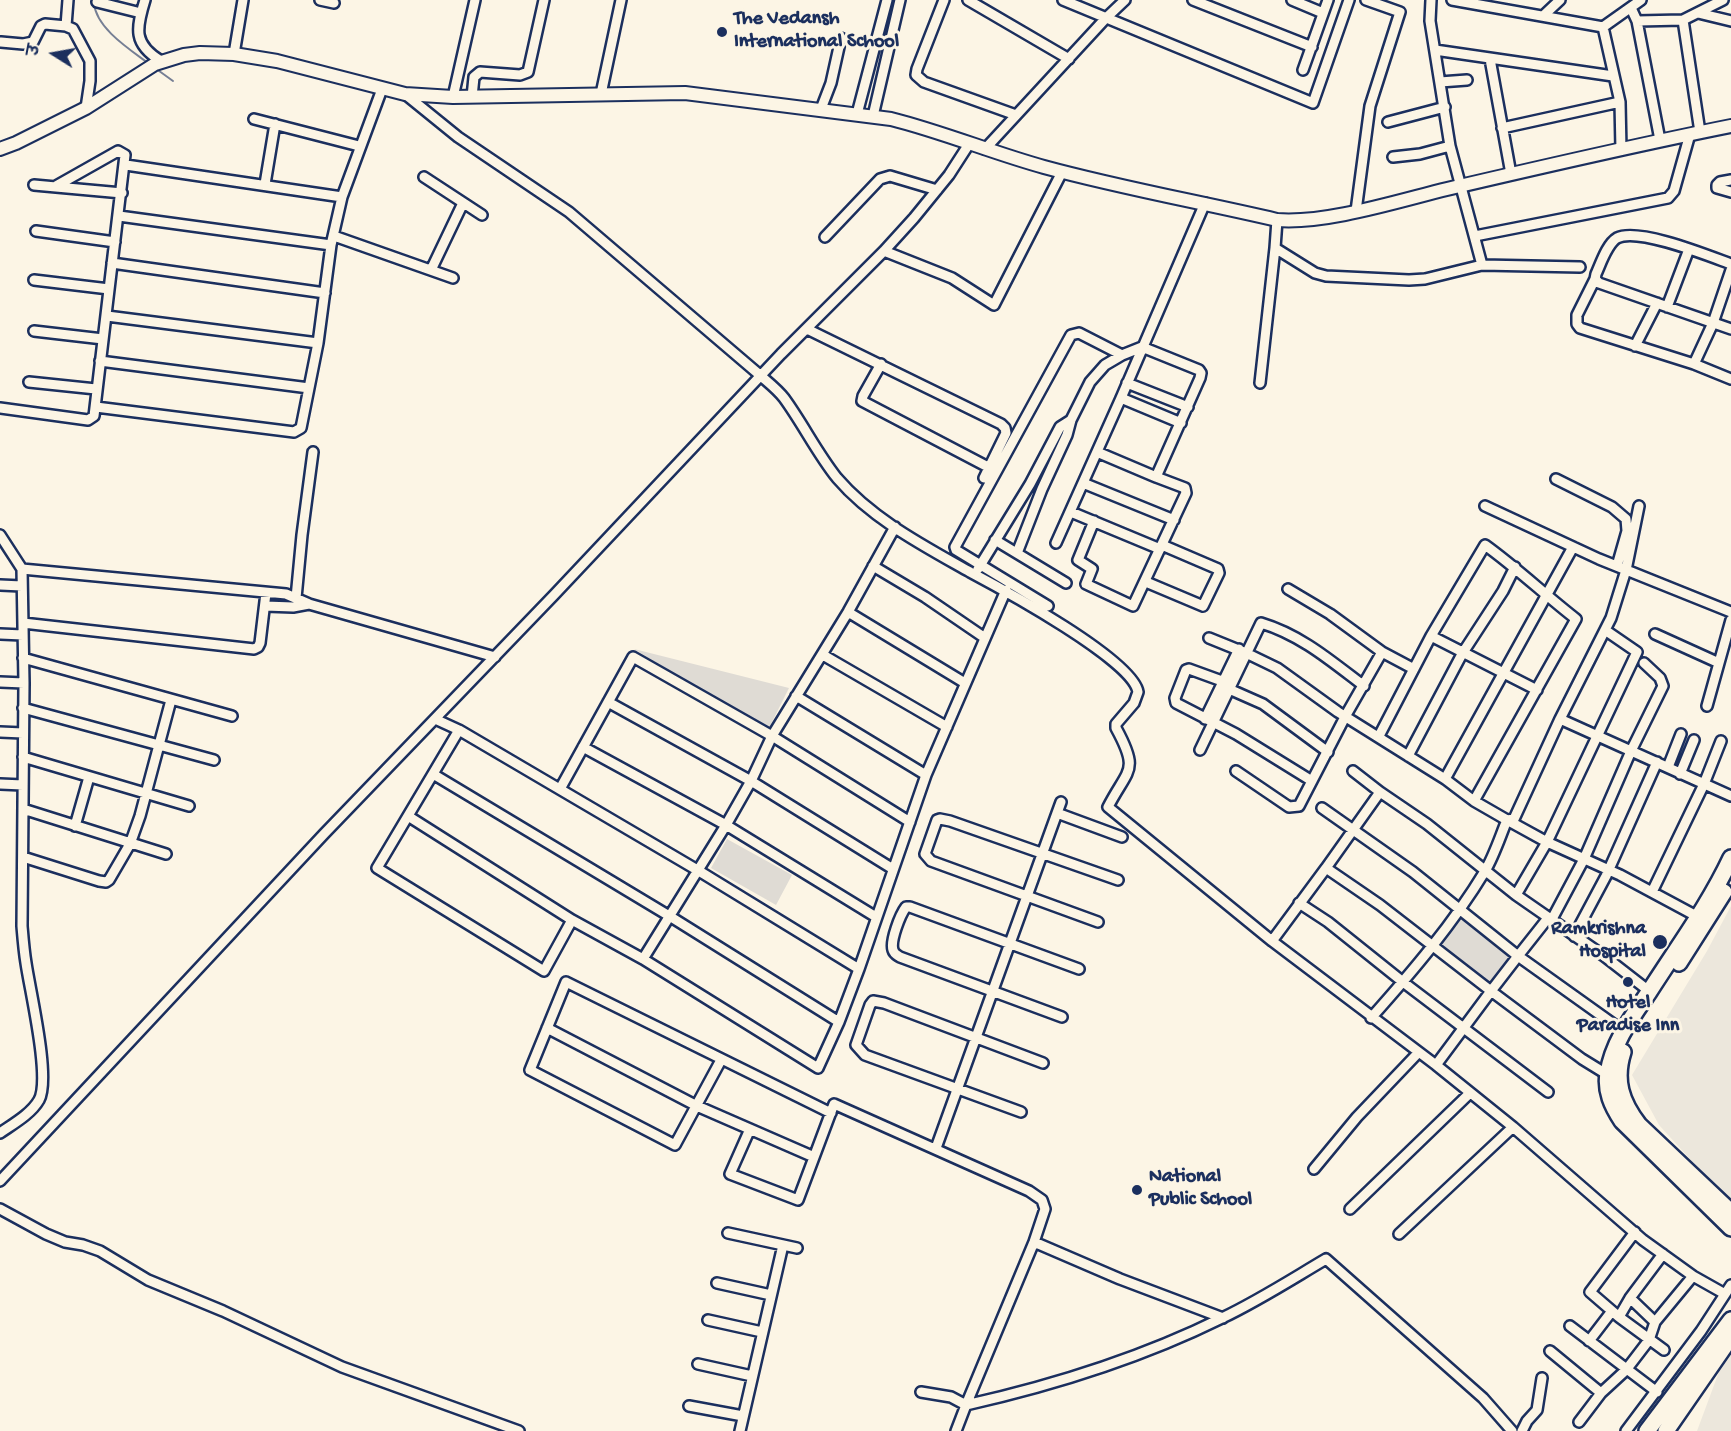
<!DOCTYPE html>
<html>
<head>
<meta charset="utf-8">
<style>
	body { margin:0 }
	#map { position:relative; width:1731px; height:1431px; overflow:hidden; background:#fcf5e5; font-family:"Gochi Hand","Playpen Sans Deva",sans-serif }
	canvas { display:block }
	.north { position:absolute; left:24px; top:24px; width:60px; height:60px; -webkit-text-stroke:4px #fcf5e5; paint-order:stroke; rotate:281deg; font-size:16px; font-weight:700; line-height:24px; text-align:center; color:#1b2f5e }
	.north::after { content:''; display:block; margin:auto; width:21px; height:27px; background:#1b2f5e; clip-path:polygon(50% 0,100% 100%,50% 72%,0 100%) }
</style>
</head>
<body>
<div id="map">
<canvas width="1731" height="1431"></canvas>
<div class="north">उ</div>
</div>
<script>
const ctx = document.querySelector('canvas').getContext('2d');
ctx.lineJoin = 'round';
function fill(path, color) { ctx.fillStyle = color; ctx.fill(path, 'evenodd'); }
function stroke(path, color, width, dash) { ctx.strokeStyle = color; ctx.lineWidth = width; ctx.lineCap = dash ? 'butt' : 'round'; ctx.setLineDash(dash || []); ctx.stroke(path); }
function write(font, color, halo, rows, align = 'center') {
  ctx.font = font + ' "Gochi Hand",sans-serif'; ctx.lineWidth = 6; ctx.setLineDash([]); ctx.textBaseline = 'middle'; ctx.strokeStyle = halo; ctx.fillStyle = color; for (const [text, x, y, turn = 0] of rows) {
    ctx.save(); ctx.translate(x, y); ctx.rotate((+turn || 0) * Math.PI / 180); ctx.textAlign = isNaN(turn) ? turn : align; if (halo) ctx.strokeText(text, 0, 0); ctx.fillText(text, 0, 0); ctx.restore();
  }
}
fill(new Path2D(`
	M 1731,906 L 1731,1201 L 1709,1180 L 1659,1125 L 1632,1075 L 1707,951 Z
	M 1731,1349 L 1731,1431 L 1697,1431 L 1723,1361 Z`), '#ece7dc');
fill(new Path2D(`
	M 634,649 L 789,688 L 768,730 Z
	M 727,839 L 792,875 L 776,905 L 711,868 Z
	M 1458,915 L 1512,954 L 1490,985 L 1436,945 Z`), '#dfdbd4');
stroke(new Path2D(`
	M 94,3 C 96,28 129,49 148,63
	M 155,68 L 173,81`), '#767f94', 2);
const minor = new Path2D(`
	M 145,0 C 136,29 133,44 161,61
	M 320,0 L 334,3
	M 944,0 L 917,69 L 916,75 L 924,82 L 1016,115
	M 968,0 L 1069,59
	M 1063,0 L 1313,103 L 1349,0
	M 1193,0 L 1312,47
	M 1292,0 L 1323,13
	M 1431,0 L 1430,21 L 1450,146 L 1482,265
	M 1452,0 L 1603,27 L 1620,102 L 1621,150
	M 97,2 L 141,13
	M 1631,8 L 1637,21 L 1660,140
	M 1698,13 L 1731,21
	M 1543,16 L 1560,0
	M 1683,20 L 1700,132
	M 1637,21 L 1683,20 L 1723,0
	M 66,26 L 68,0
	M 1603,27 L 1641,0
	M 1,42 L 23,44 L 33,42 L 41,26 L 45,24 L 66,26 L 73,29 L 90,61 L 90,81 L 86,108
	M 1435,50 L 1613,76
	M 234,54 L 243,0
	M 1490,59 L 1511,174
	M 1303,70 L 1328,0
	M 1440,82 L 1467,80
	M 405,94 L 458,137 L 569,212 L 761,376 C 769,383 778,390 784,398 C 803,424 817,453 837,478 C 872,519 924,546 970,572 C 1002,589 1133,660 1138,692 L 1134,703 L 1116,724 L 1116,728 C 1140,772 1128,768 1108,807 L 1272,941 L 1436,1065 L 1513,1127 L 1643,1240 L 1693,1276 L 1725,1294
	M 601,94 L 621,0
	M 453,97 L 475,0
	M 472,97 L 474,77 L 480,72 L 520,75 L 528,72 L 544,0
	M 821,109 L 831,83 L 841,38
	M 857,114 L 887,0
	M 873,116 L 900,0
	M 254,119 L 359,146
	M 1388,122 L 1445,107
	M 1502,128 L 1620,102
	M 985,149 L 1106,18 L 1125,0
	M 1393,157 L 1420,154 L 1450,146
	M 126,165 L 342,197
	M 424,177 L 482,215
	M 1731,180 L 1720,182 L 1717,185 L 1717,188 L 1731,192
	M 265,184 L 275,124
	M 34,185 L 122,193
	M 1356,211 L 1370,106 L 1400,12 L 1366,0
	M 119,216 L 331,245
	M 1277,220 L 1275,248 L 1315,273 L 1326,276 L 1409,280 L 1425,279 L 1482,265 L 1580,267
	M 36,231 L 115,242
	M 334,236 L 453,278
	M 1475,236 L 1668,198 L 1674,191 L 1690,134
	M 825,237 L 880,179 L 890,176 L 937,190
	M 884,251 L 952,278 L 994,305 L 1062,172
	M 112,263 L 325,293
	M 1731,264 C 1709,256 1638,227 1617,238 C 1607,244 1601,263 1596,274 L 1595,279 L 1599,283 L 1731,329
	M 431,270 L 463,203
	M 1731,270 L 1713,323 L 1694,364 L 1731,379
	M 1595,279 L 1577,315 L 1577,324 L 1580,328 L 1694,364
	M 34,280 L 109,289
	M 1667,307 L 1689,249
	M 107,316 L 318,343
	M 807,329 L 1001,424 L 1005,428 L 1006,433 L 984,478
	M 34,331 L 103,339
	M 1635,346 L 1657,303
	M 100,361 L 309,388
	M 881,364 L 863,396 L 862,401 L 988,467
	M 29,382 L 96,389
	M 1127,383 L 1188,407
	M 1260,383 L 1275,248
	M 1121,398 L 1181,423
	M 96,407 L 294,432 L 301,428 L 318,343 L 331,245 L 342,197 L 382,89
	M 0,408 L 88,420 L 94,416 L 125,155 L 118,151 L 56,186
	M 1097,452 L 1156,477
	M 1556,479 L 1612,507 L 1626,519 L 1627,531 L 1617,566
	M 1083,483 L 1174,520
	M 1485,506 L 1599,559 L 1731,612
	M 1071,512 L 1160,549
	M 0,535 L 22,569 L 24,683 L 22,926 C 23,938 24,951 26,963 C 30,991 51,1078 39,1100 C 31,1114 13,1124 0,1133
	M 995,540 L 1066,583
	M 1056,543 L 1121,398 L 1205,203
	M 1017,553 L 1042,489 L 1067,435 L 1071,420 L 1090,382 L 1105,365 L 1122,355 L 1142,347 L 1199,370 L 1201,373 L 1200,378 L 1156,477 L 1185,488 L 1186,493 L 1133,606 L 1086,584 L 1092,569 L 1078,560 L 1094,521
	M 873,566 L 925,597 L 985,638
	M 22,569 L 286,594 L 309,604 L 495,657
	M 978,569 L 1030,484 L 1060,427 L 1071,420
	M 1146,582 L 1203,606 L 1219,573 L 1218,569 L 1162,545
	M 0,585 L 22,586
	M 296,598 L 302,535 L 313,452
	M 265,606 L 293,607 L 309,604
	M 1048,606 L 956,550 L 955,547 L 1071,335 L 1079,333 L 1122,355
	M 848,612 L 965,683
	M 23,623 L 254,649 L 258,647 L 260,643 L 266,593
	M 0,634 L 23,635
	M 1655,634 L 1719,663
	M 1431,636 L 1537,690
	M 1209,638 L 1246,653 L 1277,668 L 1338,712 L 1445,779 L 1474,801 L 1507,820 L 1547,842 L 1620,875 L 1702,919
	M 1382,652 L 1414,669
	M 823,655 L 947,727
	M 23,658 L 232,716
	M 1222,681 L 1189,669 L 1186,670 L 1175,698 L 1176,703 L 1236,734 L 1312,781
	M 0,682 L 24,683
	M 1229,689 L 1263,704 L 1328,752
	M 796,696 L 926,775
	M 608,702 L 751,781 L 893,869
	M 1707,706 L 1731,620
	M 23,708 L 214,760
	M 435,719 L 459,730 L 699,871 L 859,969
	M 1205,719 L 1239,649
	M 1560,719 L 1731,796
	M 459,730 L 377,868 L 544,971 L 572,920
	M 0,732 L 23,733
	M 1379,736 L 1431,636 L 1485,545 C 1517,568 1545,595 1576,619 L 1474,801
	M 583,747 L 726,825 L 876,917
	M 1200,750 L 1261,623 C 1301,635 1331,661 1364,686
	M 1408,756 L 1462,654 L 1503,591 L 1515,567
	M 23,757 L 189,806
	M 1668,767 L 1681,734
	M 1236,771 L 1289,807 L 1299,806 L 1346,715 L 1382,652 L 1330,614 L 1288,589
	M 1353,771 L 1380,792 L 1427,824 L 1516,895 L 1604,956 L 1649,991
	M 433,774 L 671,917 L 839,1022
	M 1680,774 L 1694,740
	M 1445,779 L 1573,547
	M 0,784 L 23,785
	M 560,789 L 633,657 L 772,736 L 910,822
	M 1380,792 L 1326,868 L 1380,905 L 1491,991 L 1436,1065
	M 1322,808 L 1413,872 L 1518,956 L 1548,918
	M 23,809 L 166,854
	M 1057,813 L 1061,802
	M 408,816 L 572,920 L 643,959 L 818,1068 L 839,1022 L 859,969 L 926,775 L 1006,590
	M 75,826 L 89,777
	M 23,857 L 99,881 L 106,882 L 109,880 L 130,844 L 140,816 L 171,700
	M 1652,892 L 1704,784 L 1721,741
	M 1516,895 L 1547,842 L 1637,652 L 1605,630
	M 1299,903 L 1328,922 L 1403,982 L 1548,1092
	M 1551,921 L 1584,859 L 1631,751 L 1663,686 L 1660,678 L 1644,663
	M 1098,922 L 931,861 L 925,854 L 937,820 L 940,819 L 950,821 L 1118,880
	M 1574,936 L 1606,876 L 1657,762
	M 1272,941 L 1326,868
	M 643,959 L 726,825 L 751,781 L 772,736 L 848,612 L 895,527
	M 1062,1017 L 900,957 C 897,955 894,954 893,950 C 890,941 900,915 906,907 L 910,907 L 1079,969
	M 1371,1018 C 1412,972 1453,924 1485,871 C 1494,856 1500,837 1507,820 L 1514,819 L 1560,719 L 1611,618 L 1626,570 L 1639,506
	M 547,1028 L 697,1106 L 814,1157
	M 721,1060 L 675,1145 L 530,1070 L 566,982 L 831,1113
	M 1608,1075 L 1582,1059 L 1491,991 L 1518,956 L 1623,1031
	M 1021,1112 L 865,1055 L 856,1045 L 870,1005 L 873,1001 L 884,1003 L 1043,1063
	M 750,1129 L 730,1174 L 798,1200 L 834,1104 L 1029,1191 L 1042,1200 L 1045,1209 L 1034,1242 L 966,1405 L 951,1397 L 921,1392
	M 936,1148 L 1057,813 L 1122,837
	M 1314,1169 L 1357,1117 L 1418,1053
	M 0,1181 L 324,834 L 554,595 L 781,354 L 884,251 L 914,218 L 949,175 L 969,144
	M 0,1209 L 46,1234 L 65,1242 L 83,1245 L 100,1251 L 148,1280 L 223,1311 L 342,1367 L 519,1431
	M 1350,1209 L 1470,1093
	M 728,1233 L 797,1248
	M 1399,1234 L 1513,1127
	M 1034,1242 L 1120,1279 L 1223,1318
	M 1663,1254 L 1630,1298 L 1619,1317 L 1664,1350
	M 717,1283 L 771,1295
	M 1630,1298 L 1655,1322
	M 1619,1317 L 1590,1292 L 1635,1232
	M 708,1320 L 762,1332
	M 1570,1326 L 1657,1392
	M 1589,1341 L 1612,1311
	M 1550,1351 L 1601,1393
	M 698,1364 L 752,1376
	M 689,1406 L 743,1416
	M 1579,1422 L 1601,1393 L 1626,1370 L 1649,1340 L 1655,1322 L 1693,1276
	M 740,1431 L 783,1245
	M 956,1431 L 966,1405 C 1055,1385 1141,1358 1222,1318 C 1258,1301 1292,1279 1326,1259 L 1483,1398 L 1512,1431
	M 1522,1431 L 1527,1421 L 1537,1410 L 1542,1378
	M 1626,1431 L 1701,1331 L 1731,1285`);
const tertiary = new Path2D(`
	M 0,149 L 16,143 L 86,108 L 155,64 L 184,55 L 200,53 L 234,54 L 277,61 L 405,94 L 453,97 L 685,93 L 891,119 C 943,132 993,153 1044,167 C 1121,188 1200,202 1277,220 C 1326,224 1398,201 1447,189 C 1541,167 1636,145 1731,126`);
const primary = new Path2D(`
	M 1731,858 C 1709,905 1677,948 1649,992 C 1632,1017 1613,1042 1608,1073 C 1605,1091 1612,1106 1622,1121 L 1731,1228
	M 1679,963 L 1724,892
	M 1623,1052 C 1614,1080 1621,1102 1639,1125 L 1731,1212
	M 1647,1431 L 1731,1320
	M 1666,1431 L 1731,1337`);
stroke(minor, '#1b2f5e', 14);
stroke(tertiary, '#1b2f5e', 16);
stroke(primary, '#1b2f5e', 20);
stroke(minor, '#fcf5e5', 9);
stroke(tertiary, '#fcf5e5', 12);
stroke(primary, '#fcf5e5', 15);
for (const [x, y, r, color] of [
	[722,32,6,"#1b2f5e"],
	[1660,942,8,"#1b2f5e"],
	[1628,982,6,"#1b2f5e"],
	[1137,1190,6,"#1b2f5e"]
]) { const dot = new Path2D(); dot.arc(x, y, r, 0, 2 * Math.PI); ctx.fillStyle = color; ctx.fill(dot); stroke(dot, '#fcf5e5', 2); }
write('bold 20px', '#1b2f5e', '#fcf5e5', [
	["The Vedansh",734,20],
	["International School",734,43],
	["Ramkrishna",1646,930,"right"],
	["Hospital",1646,953,"right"],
	["Hotel",1628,1004,"center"],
	["Paradise Inn",1628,1027,"center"],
	["National",1149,1178],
	["Public School",1149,1201]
], 'left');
</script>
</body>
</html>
